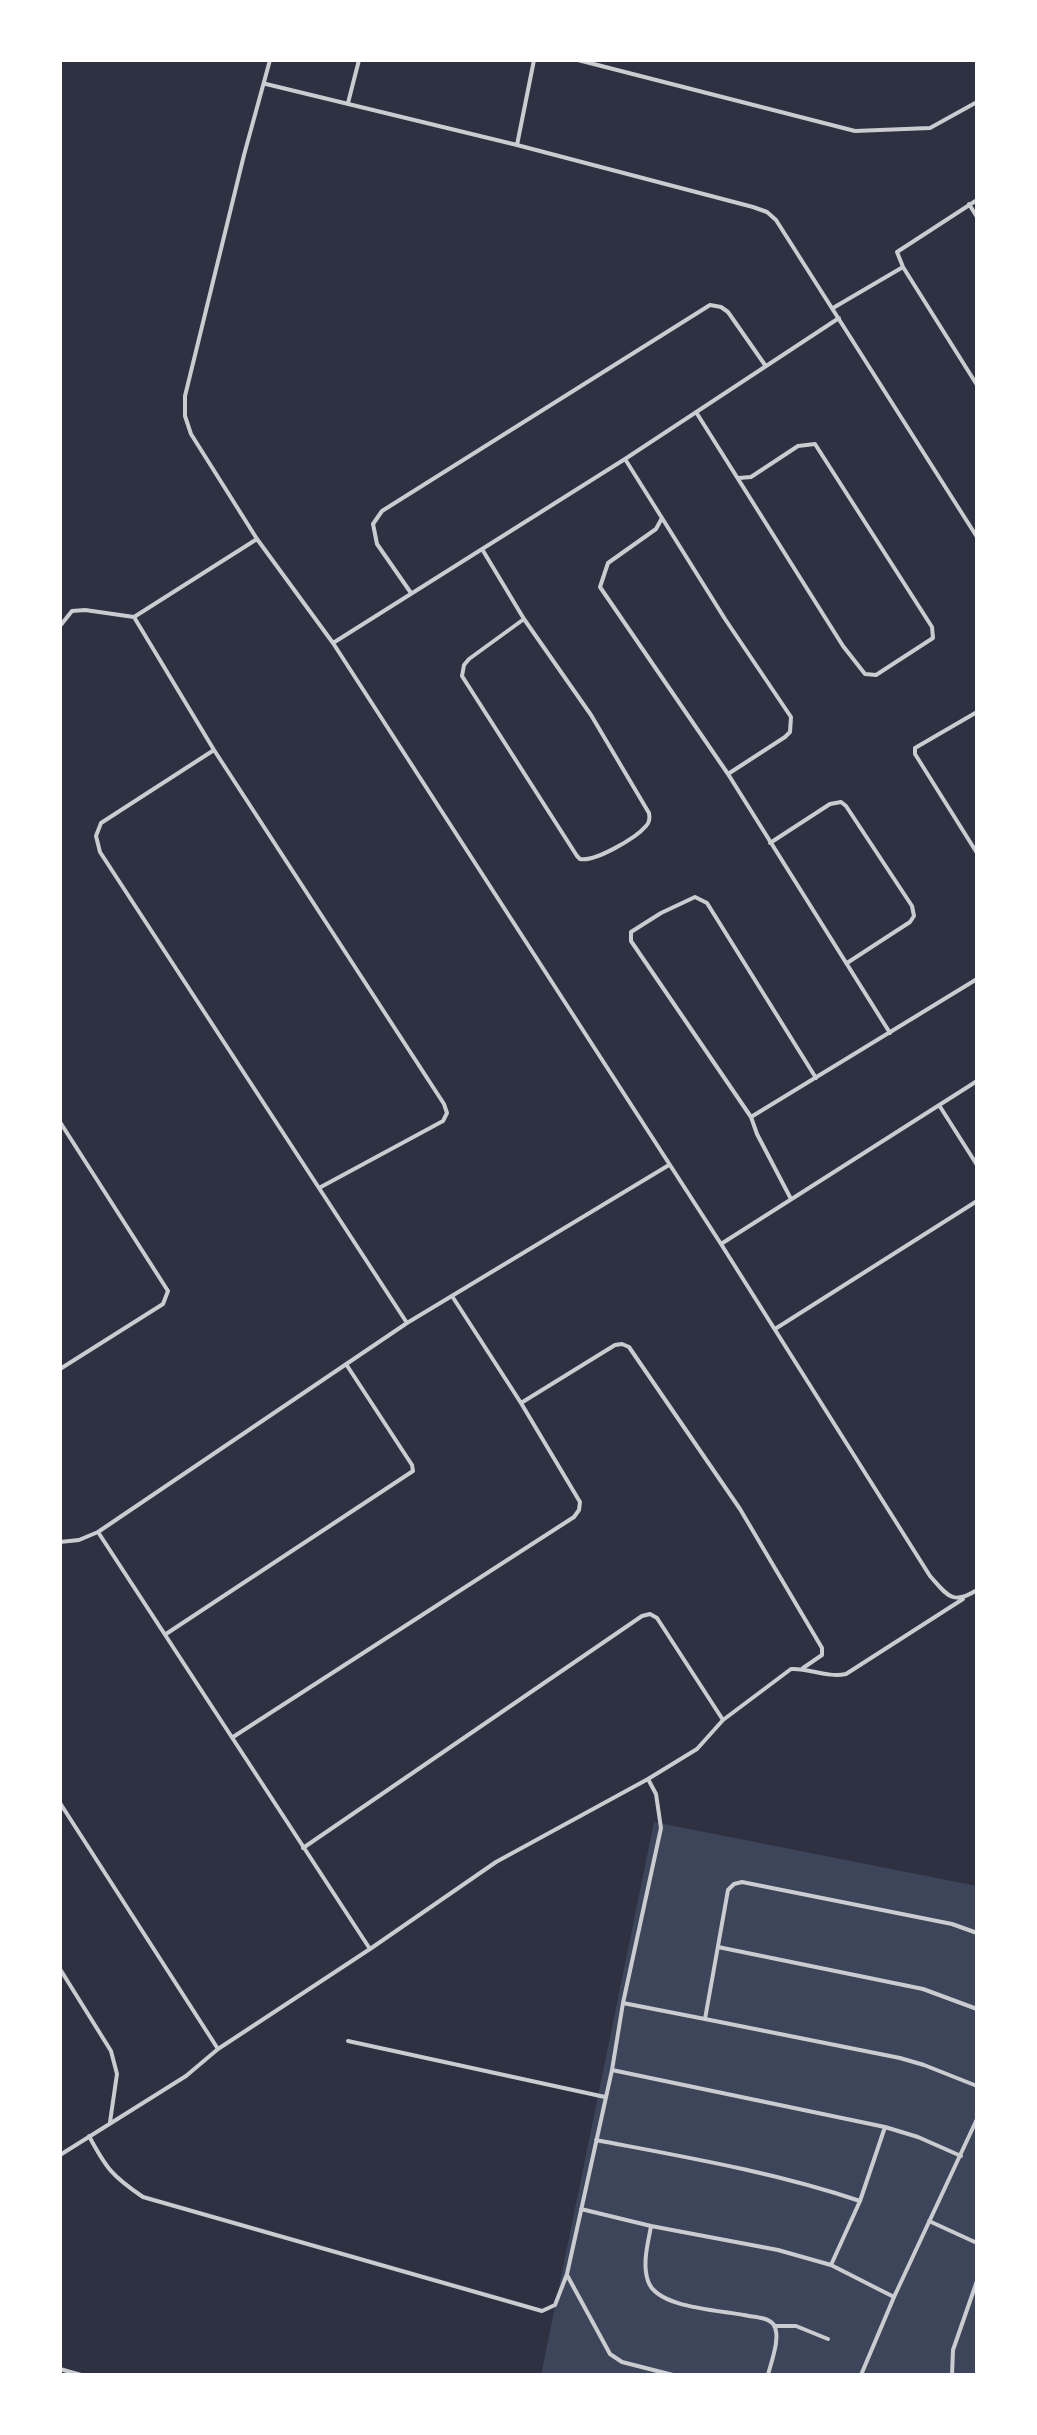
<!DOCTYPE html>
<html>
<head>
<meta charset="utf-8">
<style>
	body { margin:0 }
	#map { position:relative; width:1037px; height:2435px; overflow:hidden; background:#2d3142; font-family:"Titillium Web",sans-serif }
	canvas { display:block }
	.frame { position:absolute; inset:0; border:62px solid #fff; pointer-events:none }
</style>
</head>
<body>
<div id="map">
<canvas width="1037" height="2435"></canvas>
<div class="frame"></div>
</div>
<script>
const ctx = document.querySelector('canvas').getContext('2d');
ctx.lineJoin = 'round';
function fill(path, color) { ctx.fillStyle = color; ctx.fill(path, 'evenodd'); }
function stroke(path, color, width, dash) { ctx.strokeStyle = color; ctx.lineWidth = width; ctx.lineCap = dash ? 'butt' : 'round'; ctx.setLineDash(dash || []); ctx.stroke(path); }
fill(new Path2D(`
	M 654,1822 L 977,1886 L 977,2375 L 541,2375 Z`), '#3c4559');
stroke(new Path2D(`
	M 270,60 L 244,155 L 185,396 L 185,416 L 191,434 L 257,539 L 333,643 L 721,1244 L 930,1576 C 947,1595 952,1606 977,1590
	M 578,60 L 855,131 L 930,128 L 977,102
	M 266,84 L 517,145 L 753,207 L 767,212 L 776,220 L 977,537
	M 348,103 L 359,60
	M 517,145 L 534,60
	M 977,200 L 897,252 L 903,267 L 977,385
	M 969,204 L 977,217
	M 833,308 L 903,267
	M 696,412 L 843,646 L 865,674 L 876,675 L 933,638 L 932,627 L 815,444 L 798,446 L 751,477 L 739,478
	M 625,459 L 662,518 L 656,529 L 608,563 L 600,587 L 728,774 L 890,1033
	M 662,518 L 725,619 L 791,717 L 790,732 L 785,737 L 728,774
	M 257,539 L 134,617 L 214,750 L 444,1104 L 447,1113 L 443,1121 L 319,1188 L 407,1323
	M 482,549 L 524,619 L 591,715 L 649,813 C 650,818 650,822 646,826 C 636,838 595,862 580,859 L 577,856 L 462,676 L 464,665 L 469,659 L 524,619
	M 411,593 L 377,544 L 373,524 L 382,511 L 710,305 L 721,307 L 728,312 L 765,365
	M 60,626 L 72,611 L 85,610 L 134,617
	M 333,643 L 625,459 L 839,318
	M 977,712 L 915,748 L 915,754 L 977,853
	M 214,750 L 101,823 L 96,836 L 100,852 L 319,1188
	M 770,843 L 830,804 L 841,802 L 846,806 L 912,906 L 914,916 L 910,922 L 847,963
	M 939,1105 L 977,1165
	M 751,1117 L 631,941 L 631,932 L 661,913 L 695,897 L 707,903 L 816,1078
	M 60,1122 L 168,1291 L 163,1304 L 60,1369
	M 791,1199 L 757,1134 L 751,1117 L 977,979
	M 721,1244 L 977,1081
	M 775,1329 L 977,1201
	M 521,1403 L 615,1345 L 622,1344 L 629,1347 L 740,1509 L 822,1648 L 822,1655 L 803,1668
	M 60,1542 L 79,1540 L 98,1532
	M 166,1634 L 413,1471 L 412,1465 L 346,1364
	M 723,1720 L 791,1669 C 810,1668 827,1678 846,1674 L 963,1599
	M 233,1737 L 574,1517 L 579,1510 L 580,1502 L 521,1403 L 452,1296
	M 60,1803 L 218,2049
	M 718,1947 L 923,1989 L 977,2009
	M 370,1949 L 98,1532 L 407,1323 L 669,1165
	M 60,1969 L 111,2051 L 117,2074 L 110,2122
	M 623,2003 L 705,2019 L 728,1890 L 734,1884 L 742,1882 L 952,1924 L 977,1933
	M 705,2019 L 900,2058 L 924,2065 L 977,2086
	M 348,2041 L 605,2097
	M 612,2070 L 885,2127 L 918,2137 L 961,2156
	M 89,2136 C 106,2168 112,2176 143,2197 L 542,2311 L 555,2305 L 567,2274 L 612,2070 L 623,2003 L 661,1828 L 656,1794 L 648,1779
	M 596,2140 C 685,2157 774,2172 860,2201
	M 60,2155 L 186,2076 L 218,2049 L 370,1949 L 496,1862 L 648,1779 L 697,1749 L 723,1720 L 657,1618 L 650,1614 L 642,1616 L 303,1848
	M 581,2209 L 651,2226 L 778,2250 L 831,2265 L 894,2297
	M 929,2221 L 977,2243
	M 651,2226 C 648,2244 642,2263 648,2281 C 657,2309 723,2310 749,2316 C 757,2317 769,2318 774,2325 C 781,2338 771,2362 768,2375
	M 831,2265 L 860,2201 L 885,2127
	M 567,2275 L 610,2354 L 622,2362 L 673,2375
	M 774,2326 L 796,2326 L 828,2339
	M 60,2369 L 81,2375
	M 861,2375 L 894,2297 L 977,2119
	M 952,2375 L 953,2350 L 977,2281`), '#caccd0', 4);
</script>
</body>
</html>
